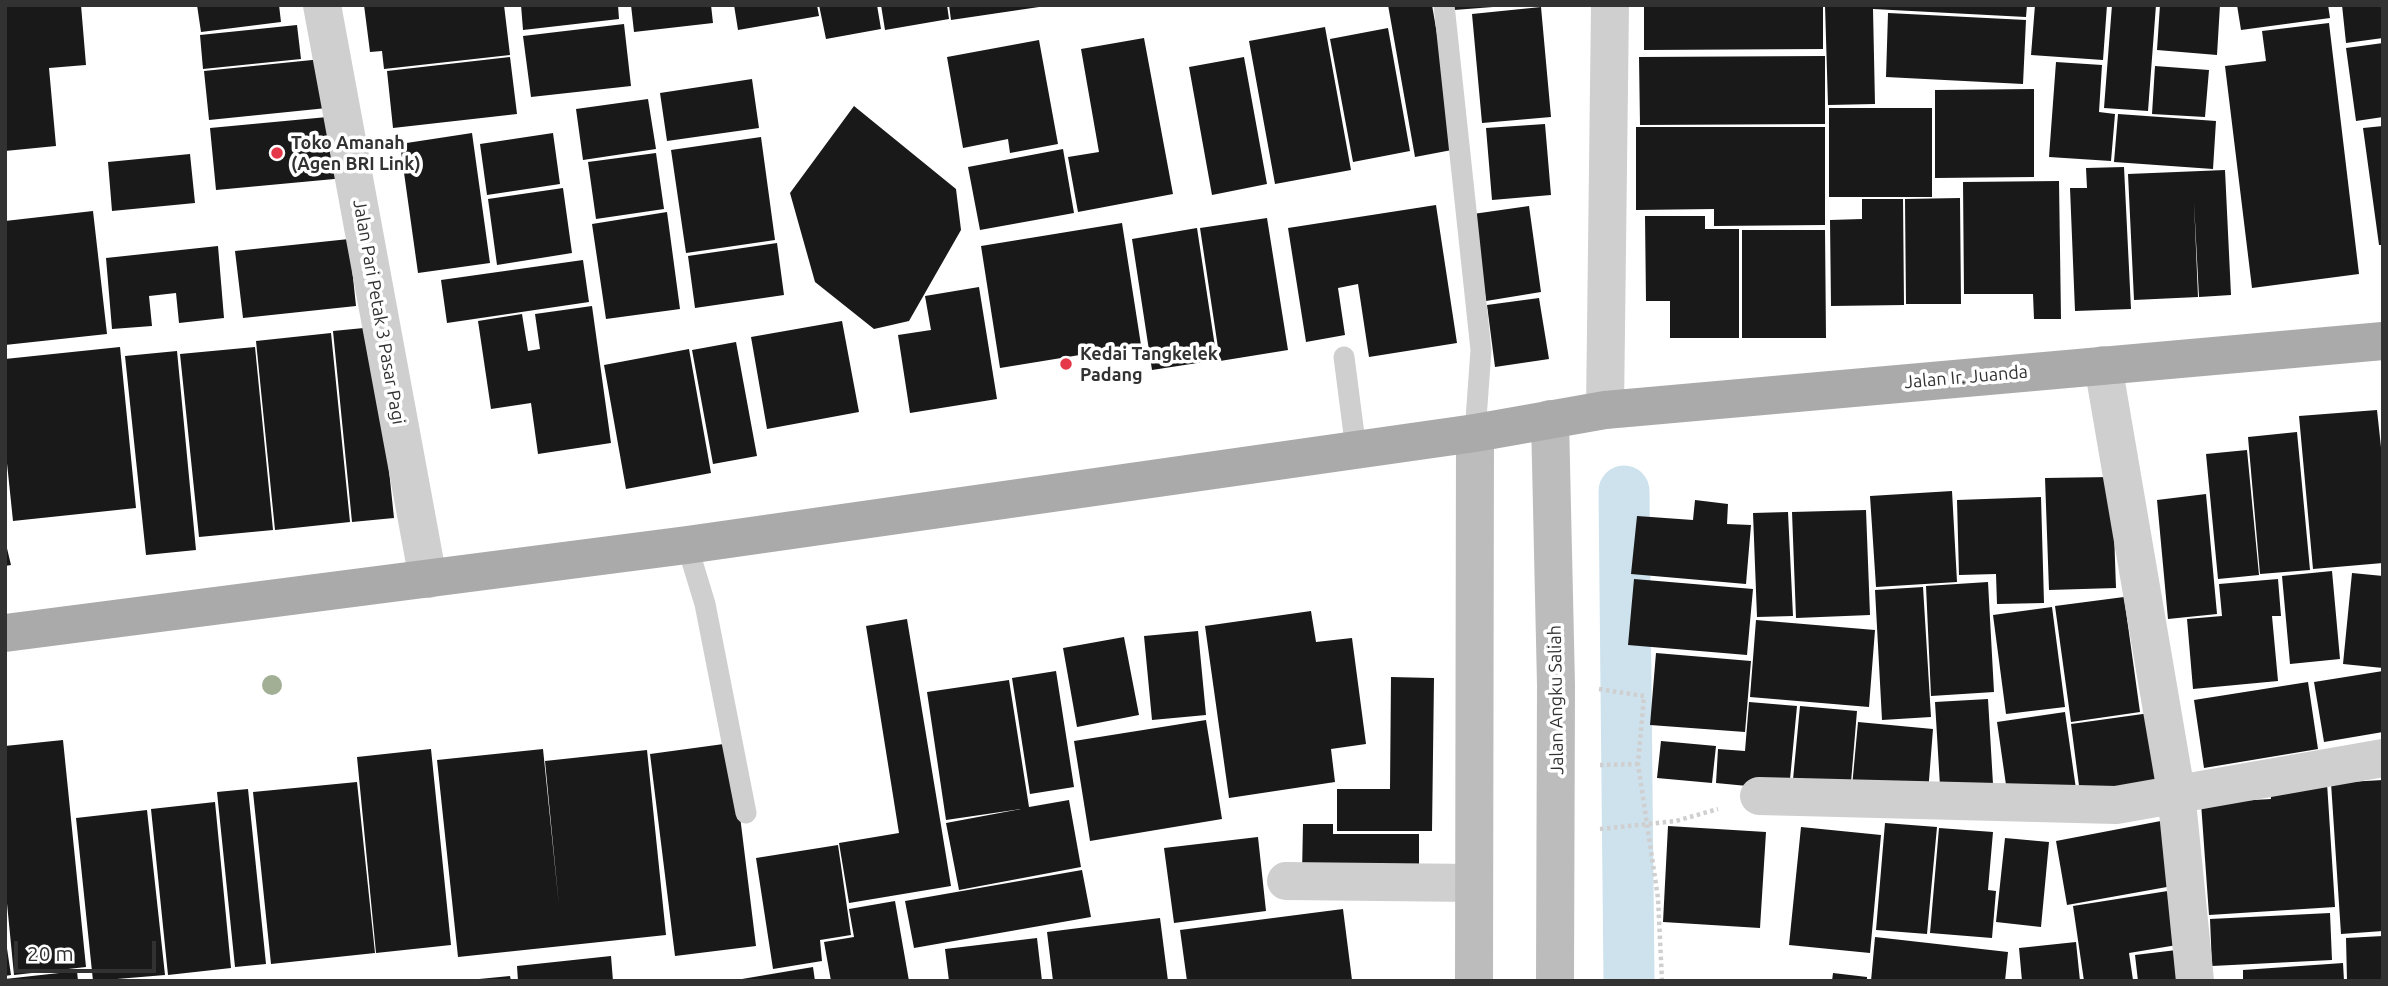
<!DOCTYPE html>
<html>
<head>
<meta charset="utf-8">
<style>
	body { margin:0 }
	#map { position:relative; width:2388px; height:986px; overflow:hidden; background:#fff; font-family:Ubuntu,sans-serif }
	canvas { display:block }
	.frame { position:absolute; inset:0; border:7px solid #323232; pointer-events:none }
	.scale { position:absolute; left:14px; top:941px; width:142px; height:32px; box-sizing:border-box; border:4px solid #323232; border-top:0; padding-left:9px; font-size:21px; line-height:24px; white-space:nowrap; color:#323232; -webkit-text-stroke:5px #fff; paint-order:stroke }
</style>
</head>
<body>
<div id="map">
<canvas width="2388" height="986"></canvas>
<div class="frame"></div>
<div class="scale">20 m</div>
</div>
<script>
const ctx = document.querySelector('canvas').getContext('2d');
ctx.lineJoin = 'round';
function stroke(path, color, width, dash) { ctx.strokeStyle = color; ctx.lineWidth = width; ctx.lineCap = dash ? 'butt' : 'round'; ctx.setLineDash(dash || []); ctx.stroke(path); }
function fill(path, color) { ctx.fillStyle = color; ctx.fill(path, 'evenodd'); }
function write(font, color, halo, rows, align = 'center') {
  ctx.font = font + ' Ubuntu,sans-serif'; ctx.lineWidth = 7; ctx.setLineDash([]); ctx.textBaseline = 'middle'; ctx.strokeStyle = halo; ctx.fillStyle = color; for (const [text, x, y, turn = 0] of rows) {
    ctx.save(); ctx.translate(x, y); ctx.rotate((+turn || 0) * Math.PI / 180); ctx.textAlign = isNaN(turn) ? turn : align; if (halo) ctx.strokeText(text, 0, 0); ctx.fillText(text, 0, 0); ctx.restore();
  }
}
stroke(new Path2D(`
	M 1624,491 L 1629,981`), '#cde2ed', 51);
fill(new Path2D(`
	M 5,5 L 81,5 L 86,65 L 49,68 L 56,146 L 5,151 Z
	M 197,5 L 279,5 L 281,22 L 201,32 Z
	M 364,5 L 504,5 L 510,55 L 384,69 L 382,51 L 370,52 Z
	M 521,5 L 618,5 L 619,19 L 523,30 Z
	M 631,5 L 711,5 L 713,23 L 634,32 Z
	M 734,5 L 817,5 L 819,16 L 738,30 Z
	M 819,5 L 877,5 L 881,29 L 826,39 Z
	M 881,5 L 947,5 L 949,19 L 885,30 Z
	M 949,5 L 1039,5 L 1039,7 L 951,20 Z
	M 1388,5 L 1432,5 L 1457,149 L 1415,157 Z
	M 1453,5 L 1493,5 L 1493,7 L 1454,10 Z
	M 1644,5 L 1823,5 L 1823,49 L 1644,50 Z
	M 1825,5 L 2027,5 L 2026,17 L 1873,9 L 1875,104 L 1828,105 Z
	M 2035,5 L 2107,5 L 2103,60 L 2031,55 Z
	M 2112,5 L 2156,5 L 2148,111 L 2104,108 Z
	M 2160,5 L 2220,5 L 2217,55 L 2157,50 Z
	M 2237,5 L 2328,5 L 2330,18 L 2241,30 Z
	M 2342,5 L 2383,5 L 2383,38 L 2346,43 Z
	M 1541,7 L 1551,117 L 1482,123 L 1472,14 Z
	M 1888,13 L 2026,20 L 2023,84 L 1886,77 Z
	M 2329,23 L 2359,274 L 2252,288 L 2225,66 L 2266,61 L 2262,31 Z
	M 624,24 L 631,86 L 531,97 L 523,36 Z
	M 297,25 L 301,59 L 203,69 L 200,35 Z
	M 1325,27 L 1351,170 L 1275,184 L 1249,41 Z
	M 1388,28 L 1410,151 L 1353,162 L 1330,39 Z
	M 1144,38 L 1173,194 L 1078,212 L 1068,157 L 1099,152 L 1081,49 Z
	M 1039,40 L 1058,144 L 1010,153 L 1008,139 L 963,148 L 947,57 Z
	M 2383,43 L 2383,117 L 2356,121 L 2346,48 Z
	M 1825,56 L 1825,124 L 1640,125 L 1639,57 Z
	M 510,57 L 517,114 L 393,128 L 387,71 Z
	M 1244,57 L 1267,184 L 1212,195 L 1189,67 Z
	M 322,59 L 327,108 L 209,120 L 204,71 Z
	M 2056,62 L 2102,65 L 2099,112 L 2115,114 L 2111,161 L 2049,157 Z
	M 2155,66 L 2209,70 L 2205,117 L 2152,114 Z
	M 752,79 L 759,128 L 667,141 L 660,93 Z
	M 2034,89 L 2034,177 L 1935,178 L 1935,90 Z
	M 648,99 L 656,149 L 583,160 L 576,109 Z
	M 854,106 L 956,189 L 961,230 L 909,321 L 874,329 L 815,282 L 790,193 Z
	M 1829,108 L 1932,108 L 1932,197 L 1829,197 Z
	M 2118,114 L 2216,121 L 2213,169 L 2114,162 Z
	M 338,116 L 345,178 L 216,190 L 210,128 Z
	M 1545,124 L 1551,195 L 1492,200 L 1486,128 Z
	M 2383,126 L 2383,245 L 2379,245 L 2363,128 Z
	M 1636,127 L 1825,127 L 1825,225 L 1714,226 L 1714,209 L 1636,210 Z
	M 472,133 L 490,263 L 418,273 L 400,144 Z
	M 553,133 L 560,184 L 487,195 L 480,144 Z
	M 761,137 L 775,240 L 686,253 L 671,150 Z
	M 1063,149 L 1074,213 L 980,230 L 968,167 Z
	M 656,153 L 664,209 L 596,219 L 588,162 Z
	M 190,154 L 195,203 L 112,211 L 108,162 Z
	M 2124,167 L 2131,309 L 2075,311 L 2070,188 L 2087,188 L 2086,168 Z
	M 2225,170 L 2231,295 L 2199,297 L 2194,202 L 2198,297 L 2134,300 L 2128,174 Z
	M 2059,181 L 2061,319 L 2034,319 L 2033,294 L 1964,294 L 1963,182 Z
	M 563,188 L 572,253 L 497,265 L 488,199 Z
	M 1960,198 L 1961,304 L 1906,304 L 1905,199 Z
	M 1862,199 L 1903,199 L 1904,305 L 1831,306 L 1830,220 L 1862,219 Z
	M 1436,205 L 1457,343 L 1369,357 L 1358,284 L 1338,288 L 1345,335 L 1306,342 L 1288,228 Z
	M 1529,206 L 1541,292 L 1486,301 L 1473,214 Z
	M 93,211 L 107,334 L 5,345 L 5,221 Z
	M 667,212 L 680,309 L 606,319 L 592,224 Z
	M 1645,216 L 1705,216 L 1705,229 L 1739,229 L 1739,338 L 1670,338 L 1670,301 L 1646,301 Z
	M 1267,218 L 1288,350 L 1220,361 L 1200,228 Z
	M 1122,223 L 1141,345 L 1000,368 L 981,246 Z
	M 1197,228 L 1217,360 L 1152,370 L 1132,239 Z
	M 1742,230 L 1825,230 L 1826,338 L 1742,338 Z
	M 349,239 L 356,306 L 243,318 L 235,251 Z
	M 777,243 L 784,295 L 695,308 L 688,256 Z
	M 218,246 L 224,318 L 179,323 L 176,293 L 149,296 L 152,326 L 112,329 L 106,258 Z
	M 583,260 L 589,302 L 447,323 L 441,280 Z
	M 979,287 L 997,399 L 910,413 L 898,335 L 931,330 L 925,296 Z
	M 1539,298 L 1549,359 L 1495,367 L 1487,305 Z
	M 592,306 L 611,443 L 538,454 L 531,403 L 491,409 L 478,321 L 522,314 L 528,351 L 540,349 L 535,314 Z
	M 842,321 L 859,412 L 767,429 L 751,337 Z
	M 374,327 L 394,518 L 352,522 L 333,331 Z
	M 331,333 L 350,522 L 275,530 L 256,341 Z
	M 736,342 L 757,456 L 713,464 L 692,350 Z
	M 120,347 L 136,508 L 13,521 L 5,444 L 5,359 Z
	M 255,347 L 273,530 L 199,537 L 180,354 Z
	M 689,349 L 711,473 L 626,489 L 604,365 Z
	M 177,351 L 196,550 L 146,555 L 125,356 Z
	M 2377,410 L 2383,466 L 2383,563 L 2313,569 L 2299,416 Z
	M 2297,432 L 2310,570 L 2260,574 L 2248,437 Z
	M 2247,450 L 2259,575 L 2218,579 L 2206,454 Z
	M 2112,477 L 2116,588 L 2049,590 L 2045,478 Z
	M 1952,491 L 1957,582 L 1876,587 L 1870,496 Z
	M 2206,494 L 2217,614 L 2168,619 L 2157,500 Z
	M 2041,497 L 2044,603 L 1997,604 L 1996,574 L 1959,575 L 1957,500 Z
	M 1695,500 L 1728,504 L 1727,524 L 1751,525 L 1746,584 L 1631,574 L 1637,516 L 1693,520 Z
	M 1866,510 L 1870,615 L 1796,618 L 1792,512 Z
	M 1788,512 L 1793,616 L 1757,617 L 1753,513 Z
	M 5,540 L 11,565 L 5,566 Z
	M 2332,571 L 2340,659 L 2290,664 L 2282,576 Z
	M 2352,573 L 2383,576 L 2383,668 L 2343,664 Z
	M 1634,579 L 1753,589 L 1747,655 L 1628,645 Z
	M 2278,579 L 2281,616 L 2272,616 L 2278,681 L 2193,689 L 2187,619 L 2222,616 L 2219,584 Z
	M 1988,582 L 1994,692 L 1931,696 L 1926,586 Z
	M 1923,587 L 1931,717 L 1882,720 L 1875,590 Z
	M 2124,597 L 2140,712 L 2071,722 L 2055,606 Z
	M 2052,607 L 2065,707 L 2006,714 L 1993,615 Z
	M 1311,611 L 1316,642 L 1352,638 L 1366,744 L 1331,749 L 1335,782 L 1229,798 L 1205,626 Z
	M 907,619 L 951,886 L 849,903 L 839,843 L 899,833 L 866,626 Z
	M 1756,620 L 1875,630 L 1869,707 L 1750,697 Z
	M 1198,631 L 1206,715 L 1152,720 L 1144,636 Z
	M 1124,637 L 1139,715 L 1077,727 L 1063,648 Z
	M 1656,653 L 1751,661 L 1745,732 L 1650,725 Z
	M 1056,671 L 1074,787 L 1030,794 L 1012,678 Z
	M 2383,671 L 2383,732 L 2324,742 L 2314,682 Z
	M 1391,677 L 1434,678 L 1432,831 L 1337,831 L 1337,789 L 1390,789 Z
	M 1009,680 L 1029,807 L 1069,800 L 1081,867 L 959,890 L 946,823 L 1021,809 L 946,820 L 927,692 Z
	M 2308,682 L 2318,749 L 2204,768 L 2194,700 Z
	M 1988,699 L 1993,784 L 1940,786 L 1935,702 Z
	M 1749,702 L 1797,706 L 1789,790 L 1716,783 L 1718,749 L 1745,751 Z
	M 1800,706 L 1857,711 L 1850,794 L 1792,790 Z
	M 2065,712 L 2076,789 L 2008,799 L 1997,722 Z
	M 2150,713 L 2160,790 L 2081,801 L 2071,724 Z
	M 1206,720 L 1222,819 L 1090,841 L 1074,741 Z
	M 1858,722 L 1933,729 L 1928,793 L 1852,787 Z
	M 63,740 L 86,967 L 14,975 L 5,883 L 5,746 Z
	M 1661,741 L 1716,746 L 1712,783 L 1657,778 Z
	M 731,743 L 756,946 L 675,956 L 650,754 Z
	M 431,749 L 451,945 L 376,953 L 357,757 Z
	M 543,749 L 559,906 L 545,761 L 647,750 L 666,935 L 458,957 L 437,760 Z
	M 2383,780 L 2383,931 L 2341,934 L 2331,783 Z
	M 357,782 L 375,953 L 271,964 L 253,792 Z
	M 2327,783 L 2335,907 L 2209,915 L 2201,803 L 2271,799 L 2270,787 Z
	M 248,789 L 266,964 L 235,967 L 217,792 Z
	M 215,802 L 231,968 L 168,975 L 151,809 Z
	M 147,810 L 165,975 L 93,981 L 76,818 Z
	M 2166,820 L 2178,885 L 2067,905 L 2056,841 Z
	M 1885,823 L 1937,827 L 1927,934 L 1876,930 Z
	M 1303,824 L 1333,824 L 1333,834 L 1419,834 L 1419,874 L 1302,874 Z
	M 1668,826 L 1766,832 L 1760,928 L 1663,922 Z
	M 1801,827 L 1881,835 L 1870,953 L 1789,945 Z
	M 1939,828 L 1993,832 L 1988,890 L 1996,891 L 1992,938 L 1930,933 Z
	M 1258,837 L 1266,911 L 1174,923 L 1164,848 Z
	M 2005,838 L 2049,842 L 2041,927 L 1996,922 Z
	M 838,845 L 851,935 L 820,940 L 822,961 L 773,969 L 756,858 Z
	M 1082,870 L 1091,917 L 914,948 L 905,901 Z
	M 2174,890 L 2183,944 L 2129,953 L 2133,980 L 2084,981 L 2073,906 Z
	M 895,901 L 909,981 L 831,981 L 824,942 L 854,937 L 849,909 Z
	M 1343,909 L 1352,980 L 1187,981 L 1180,930 Z
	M 2330,913 L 2332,960 L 2212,966 L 2210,919 Z
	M 1160,918 L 1168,981 L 1053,981 L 1047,932 Z
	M 5,935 L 11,975 L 5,976 Z
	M 2383,936 L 2383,981 L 2347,981 L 2346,938 Z
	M 1875,937 L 2008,952 L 2005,981 L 1871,981 Z
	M 1037,938 L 1042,981 L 949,981 L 945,949 Z
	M 2076,942 L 2080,981 L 2022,981 L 2019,948 Z
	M 2185,949 L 2188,981 L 2138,981 L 2135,955 Z
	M 611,956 L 613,981 L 518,981 L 517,966 Z
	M 2343,963 L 2344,981 L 2243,981 L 2243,970 Z
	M 813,967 L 815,981 L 742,981 L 742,979 Z
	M 77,971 L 78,981 L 5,981 L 5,979 Z
	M 1833,973 L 1867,977 L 1867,981 L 1832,981 Z
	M 510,976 L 511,981 L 479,981 L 479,979 Z`), '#191919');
stroke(new Path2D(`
	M 1599,689 L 1644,696 L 1638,764 L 1658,898 L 1662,981
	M 1600,765 L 1638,764
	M 1600,829 L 1676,821 L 1718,809`), '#cfcfcf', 4.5, [3.5, 3.5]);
stroke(new Path2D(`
	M 1444,5 L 1481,350 L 1475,433
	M 1344,357 L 1356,450
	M 687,545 L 705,604 L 746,813`), '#cfcfcf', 21);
stroke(new Path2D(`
	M 322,5 L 428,579
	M 2103,365 L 2176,792 L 2195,981
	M 1605,410 L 1610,5
	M 1759,796 L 2116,805 L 2383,758
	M 1286,881 L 1474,883`), '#cfcfcf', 38);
stroke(new Path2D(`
	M 1550,419 L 1556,685 L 1555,981
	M 1474,981 L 1475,433`), '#bcbcbc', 38);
stroke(new Path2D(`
	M 5,633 L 687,545 L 1475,433 L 1605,410 L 2383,341`), '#aaa', 38);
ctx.fillStyle = '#a2af95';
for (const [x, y] of [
	[272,685]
]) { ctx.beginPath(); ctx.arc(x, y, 10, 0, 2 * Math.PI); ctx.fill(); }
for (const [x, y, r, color] of [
	[277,153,7,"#e53849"],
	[1066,364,7,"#e53849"]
]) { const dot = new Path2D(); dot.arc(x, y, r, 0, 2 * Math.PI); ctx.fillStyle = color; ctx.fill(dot); stroke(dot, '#fff', 2.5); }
write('bold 18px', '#323232', '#fff', [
	["Toko Amanah",291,143],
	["(Agen BRI Link)",291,164],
	["Kedai Tangkelek",1080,354],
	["Padang",1080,375]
], 'left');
write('18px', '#323232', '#fff', [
	["Jalan Pari Petak 3 Pasar Pagi",379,312,80],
	["Jalan Ir. Juanda",1966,377,-5],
	["Jalan Angku Saliah",1556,700,-91]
]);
</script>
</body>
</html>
